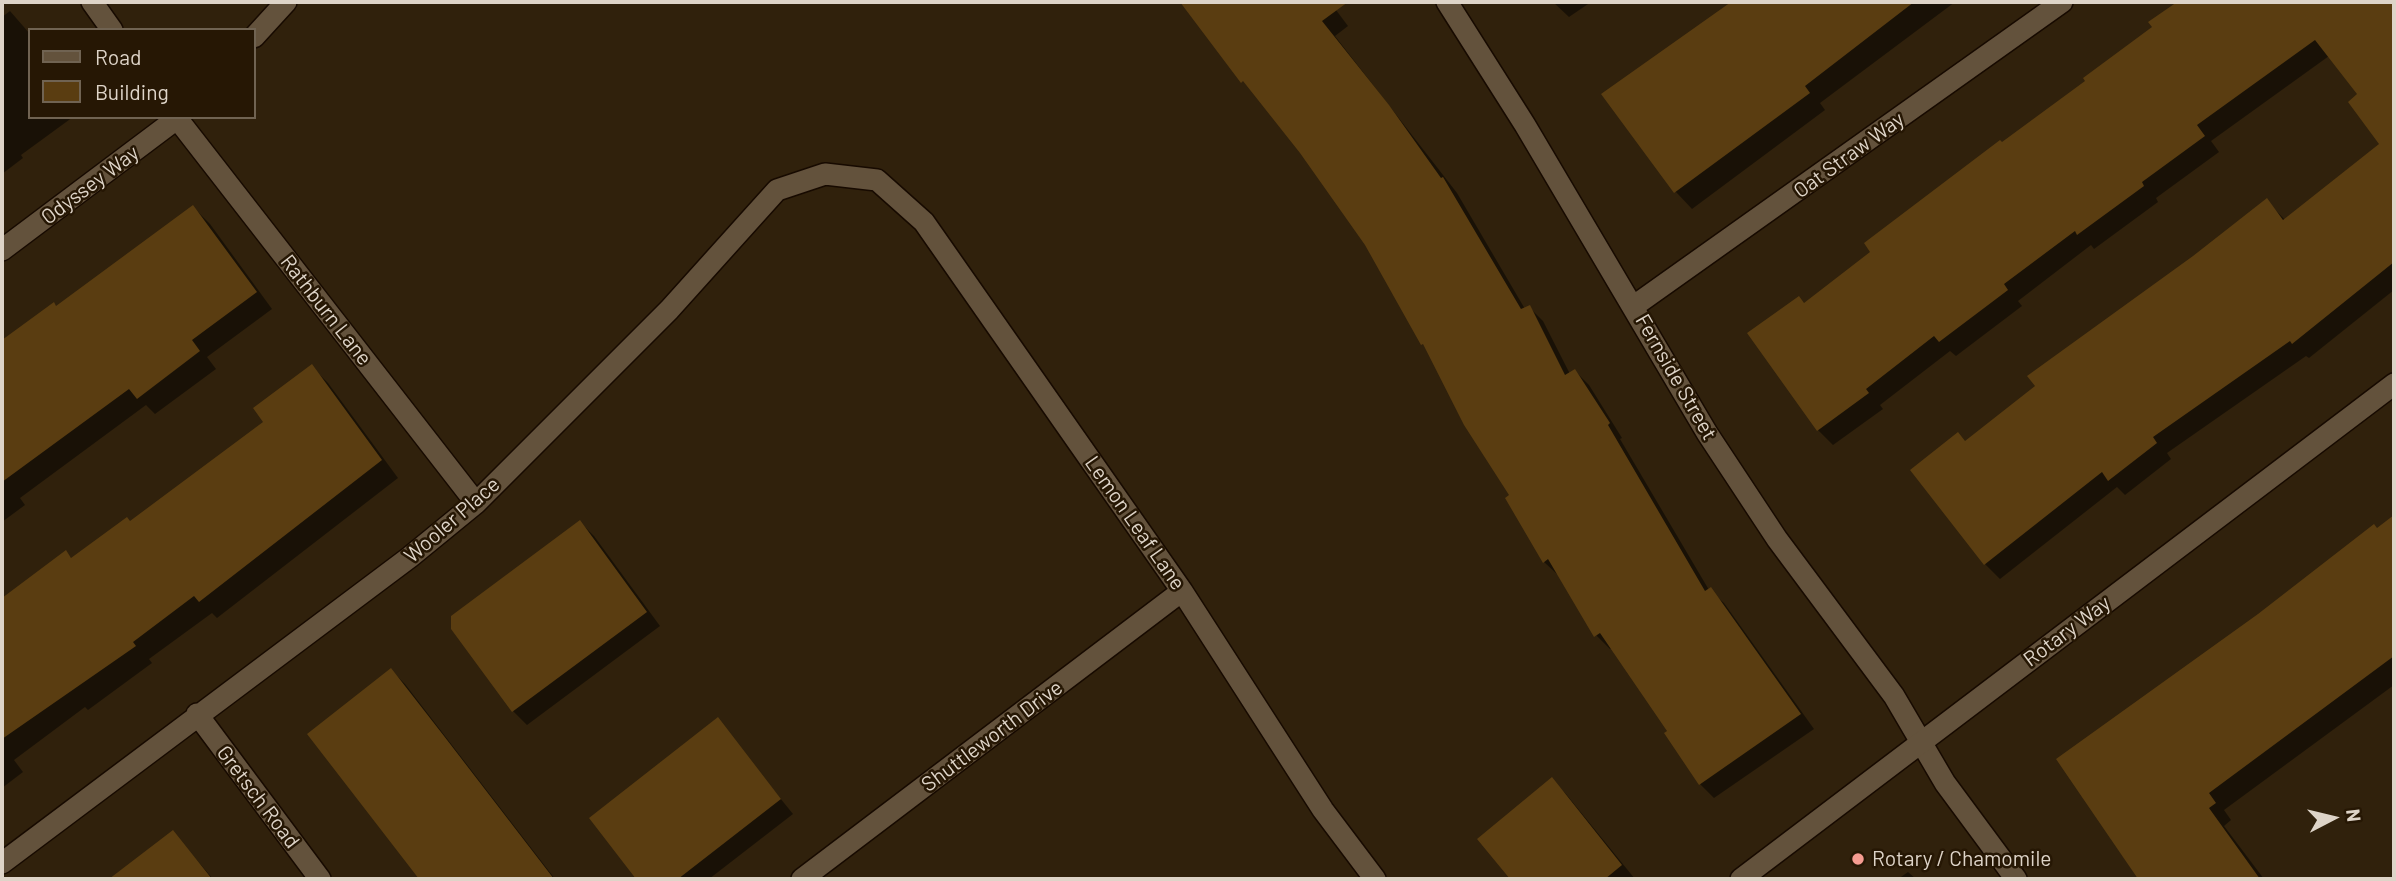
<!DOCTYPE html>
<html>
<head>
<meta charset="utf-8">
<style>
	body { margin:0 }
	#map { position:relative; width:2396px; height:881px; overflow:hidden; background:#30210c; font-family:Barlow,sans-serif }
	canvas { display:block }
	.frame { position:absolute; inset:0; border:4px solid #ded4c8; pointer-events:none }
	.legend { position:absolute; left:28px; top:28px; width:228px; height:91px; box-sizing:border-box; background:#261704; border:2px solid #706352; margin:0; padding:9px 12px; list-style:none; font-size:21px; color:#ded4c8 }
	.legend li { display:flex; align-items:center; gap:14px; height:35px }
	.legend b { width:35px; border:2px solid #706352 }
	.north { position:absolute; left:2298px; top:783px; width:70px; height:70px; -webkit-text-stroke:5px #261704; paint-order:stroke; rotate:83deg; font-size:19px; font-weight:700; line-height:28px; text-align:center; color:#ded4c8 }
	.north::after { content:''; display:block; margin:auto; width:24px; height:32px; background:#ded4c8; clip-path:polygon(50% 0,100% 100%,50% 72%,0 100%) }
</style>
</head>
<body>
<div id="map">
<canvas width="2396" height="881"></canvas>
<div class="frame"></div>
<ul class="legend">
<li><b style="height:9px;background:#63523c"></b>Road</li>
<li><b style="height:19px;background:#5a3d11"></b>Building</li>
</ul>
<div class="north">N</div>
</div>
<script>
const ctx = document.querySelector('canvas').getContext('2d');
ctx.lineJoin = 'round';
function fill(path, color) { ctx.fillStyle = color; ctx.fill(path, 'evenodd'); }
function stroke(path, color, width, dash) { ctx.strokeStyle = color; ctx.lineWidth = width; ctx.lineCap = dash ? 'butt' : 'round'; ctx.setLineDash(dash || []); ctx.stroke(path); }
function write(font, color, halo, rows, align = 'center') {
  ctx.font = font + ' Barlow,sans-serif'; ctx.lineWidth = 5; ctx.setLineDash([]); ctx.textBaseline = 'middle'; ctx.strokeStyle = halo; ctx.fillStyle = color; for (const [text, x, y, turn = 0] of rows) {
    ctx.save(); ctx.translate(x, y); ctx.rotate((+turn || 0) * Math.PI / 180); ctx.textAlign = isNaN(turn) ? turn : align; if (halo) ctx.strokeText(text, 0, 0); ctx.fillText(text, 0, 0); ctx.restore();
  }
}
fill(new Path2D(`
	M 1181,2 L 1330,2 L 1348,26 L 1335,36 L 1457,193 L 1525,309 L 1529,307 L 1543,321 L 1570,374 L 1575,371 L 1589,385 L 1622,438 L 1620,439 L 1709,590 L 1724,603 L 1814,729 L 1714,798 L 1700,784 L 1669,731 L 1612,648 L 1610,649 L 1596,635 L 1558,575 L 1544,562 L 1512,496 L 1367,244 L 1302,152 Z
	M 1553,2 L 1591,2 L 1569,17 Z
	M 1733,2 L 1955,2 L 1820,103 L 1825,110 L 1692,209 L 1676,192 L 1603,94 Z
	M 2179,2 L 2394,2 L 2394,290 L 2309,358 L 2306,356 L 2167,453 L 2171,459 L 2125,495 L 2117,487 L 2000,579 L 1985,564 L 1966,442 L 2267,201 L 2285,220 L 2382,144 L 2359,95 L 2329,56 L 2211,141 L 2219,152 L 2156,198 L 2158,202 L 2094,249 L 2091,245 L 2018,301 L 2022,306 L 1956,356 L 1950,351 L 1880,405 L 1883,409 L 1833,445 L 1818,430 L 1805,304 L 1873,252 L 2002,144 L 2088,82 L 2154,28 L 2151,23 Z
	M 10,11 L 30,34 L 30,117 L 73,117 L 21,155 L 23,158 L 2,174 L 2,17 Z
	M 193,207 L 210,224 L 272,309 L 207,357 L 216,369 L 155,414 L 146,405 L 20,498 L 25,505 L 2,522 L 2,342 L 53,304 L 57,308 Z
	M 311,366 L 328,383 L 398,478 L 217,618 L 212,613 L 149,659 L 152,663 L 88,710 L 85,707 L 14,760 L 23,772 L 2,788 L 2,601 L 66,553 L 72,559 L 130,523 L 265,422 Z
	M 2394,517 L 2394,685 L 2224,810 L 2231,820 L 2224,826 L 2264,879 L 2138,879 L 2058,759 Z
	M 580,522 L 594,536 L 660,626 L 527,725 L 513,711 Z
	M 391,670 L 405,684 L 555,879 L 421,879 L 309,735 Z
	M 717,720 L 793,814 L 709,879 L 638,879 L 591,818 Z
	M 1552,780 L 1566,794 L 1635,879 L 1512,879 L 1480,839 Z
	M 173,832 L 213,879 L 112,879 Z
	M 1908,872 L 1916,879 L 1898,879 Z`), '#0007');
fill(new Path2D(`
	M 1180,2 L 1348,2 L 1322,21 L 1389,105 L 1441,178 L 1443,177 L 1521,309 L 1530,305 L 1565,375 L 1575,369 L 1610,423 L 1608,425 L 1705,591 L 1711,587 L 1801,714 L 1699,785 L 1664,733 L 1667,731 L 1600,633 L 1594,637 L 1548,559 L 1543,563 L 1505,498 L 1509,495 L 1464,425 L 1423,344 L 1421,345 L 1365,245 L 1300,153 L 1243,81 L 1241,83 Z
	M 1731,2 L 1914,2 L 1805,86 L 1810,93 L 1674,193 L 1601,94 Z
	M 2177,2 L 2394,2 L 2394,262 L 2292,344 L 2290,341 L 2153,437 L 2157,443 L 2108,481 L 2102,472 L 1984,565 L 1910,470 L 1958,432 L 1965,441 L 2035,386 L 2027,376 L 2193,256 L 2267,198 L 2283,220 L 2379,144 L 2348,102 L 2357,94 L 2315,40 L 2197,125 L 2205,136 L 2142,182 L 2144,186 L 2077,235 L 2075,231 L 2004,284 L 2008,290 L 1939,342 L 1934,336 L 1866,389 L 1869,393 L 1817,431 L 1747,333 L 1799,296 L 1804,303 L 1870,252 L 1864,243 L 2000,140 L 2002,142 L 2085,81 L 2083,78 L 2152,27 L 2148,22 Z
	M 193,205 L 257,292 L 192,340 L 200,351 L 137,399 L 129,389 L 2,482 L 2,340 L 54,302 L 56,306 Z
	M 312,364 L 382,460 L 199,602 L 194,596 L 133,642 L 136,646 L 2,739 L 2,598 L 66,550 L 71,558 L 127,517 L 130,521 L 263,422 L 253,408 Z
	M 2394,515 L 2394,656 L 2209,793 L 2216,803 L 2209,808 L 2260,879 L 2138,879 L 2056,759 L 2258,614 L 2374,524 L 2377,528 Z
	M 580,520 L 647,612 L 512,712 L 451,629 L 451,616 Z
	M 391,668 L 444,736 L 554,879 L 419,879 L 307,734 Z
	M 718,717 L 781,799 L 678,879 L 636,879 L 589,818 Z
	M 1552,777 L 1622,865 L 1605,879 L 1510,879 L 1477,839 Z
	M 173,830 L 212,879 L 109,879 Z`), '#5a3d11');
const street = new Path2D(`
	M 92,2 L 112,30
	M 1447,2 L 1525,125 L 1707,433 L 1777,539 L 1894,696 L 1945,783 L 2016,879
	M 254,37 L 286,2
	M 176,117 L 476,503
	M 2,250 L 179,117
	M 1634,306 L 2062,2
	M 197,714 L 320,879
	M 2,863 L 410,557 L 476,503 L 669,310 L 777,190 L 825,174 L 877,180 L 924,222 L 1182,591 L 1323,810 L 1375,879
	M 802,879 L 1182,591`);
const secondary = new Path2D(`
	M 1741,879 L 2394,384`);
stroke(street, '#170a00', 24);
stroke(secondary, '#170a00', 24);
stroke(street, '#63523c', 21);
stroke(secondary, '#63523c', 21);
for (const [x, y, r, color] of [
	[1858,859,7,"#f59c91"]
]) { const dot = new Path2D(); dot.arc(x, y, r, 0, 2 * Math.PI); ctx.fillStyle = color; ctx.fill(dot); stroke(dot, '#261704', 2.5); }
write('21px', '#ded4c8', '#261704', [
	["Oat Straw Way",1849,155,-36],
	["Odyssey Way",90,185,-37],
	["Rathburn Lane",326,310,52],
	["Fernside Street",1676,377,60],
	["Wooler Place",452,520,-41],
	["Lemon Leaf Lane",1135,523,55],
	["Rotary Way",2067,631,-37],
	["Shuttleworth Drive",992,736,-37],
	["Gretsch Road",258,797,53]
]);
write('21px', '#ded4c8', '#261704', [
	["Rotary / Chamomile",1872,859]
], 'left');
</script>
</body>
</html>
